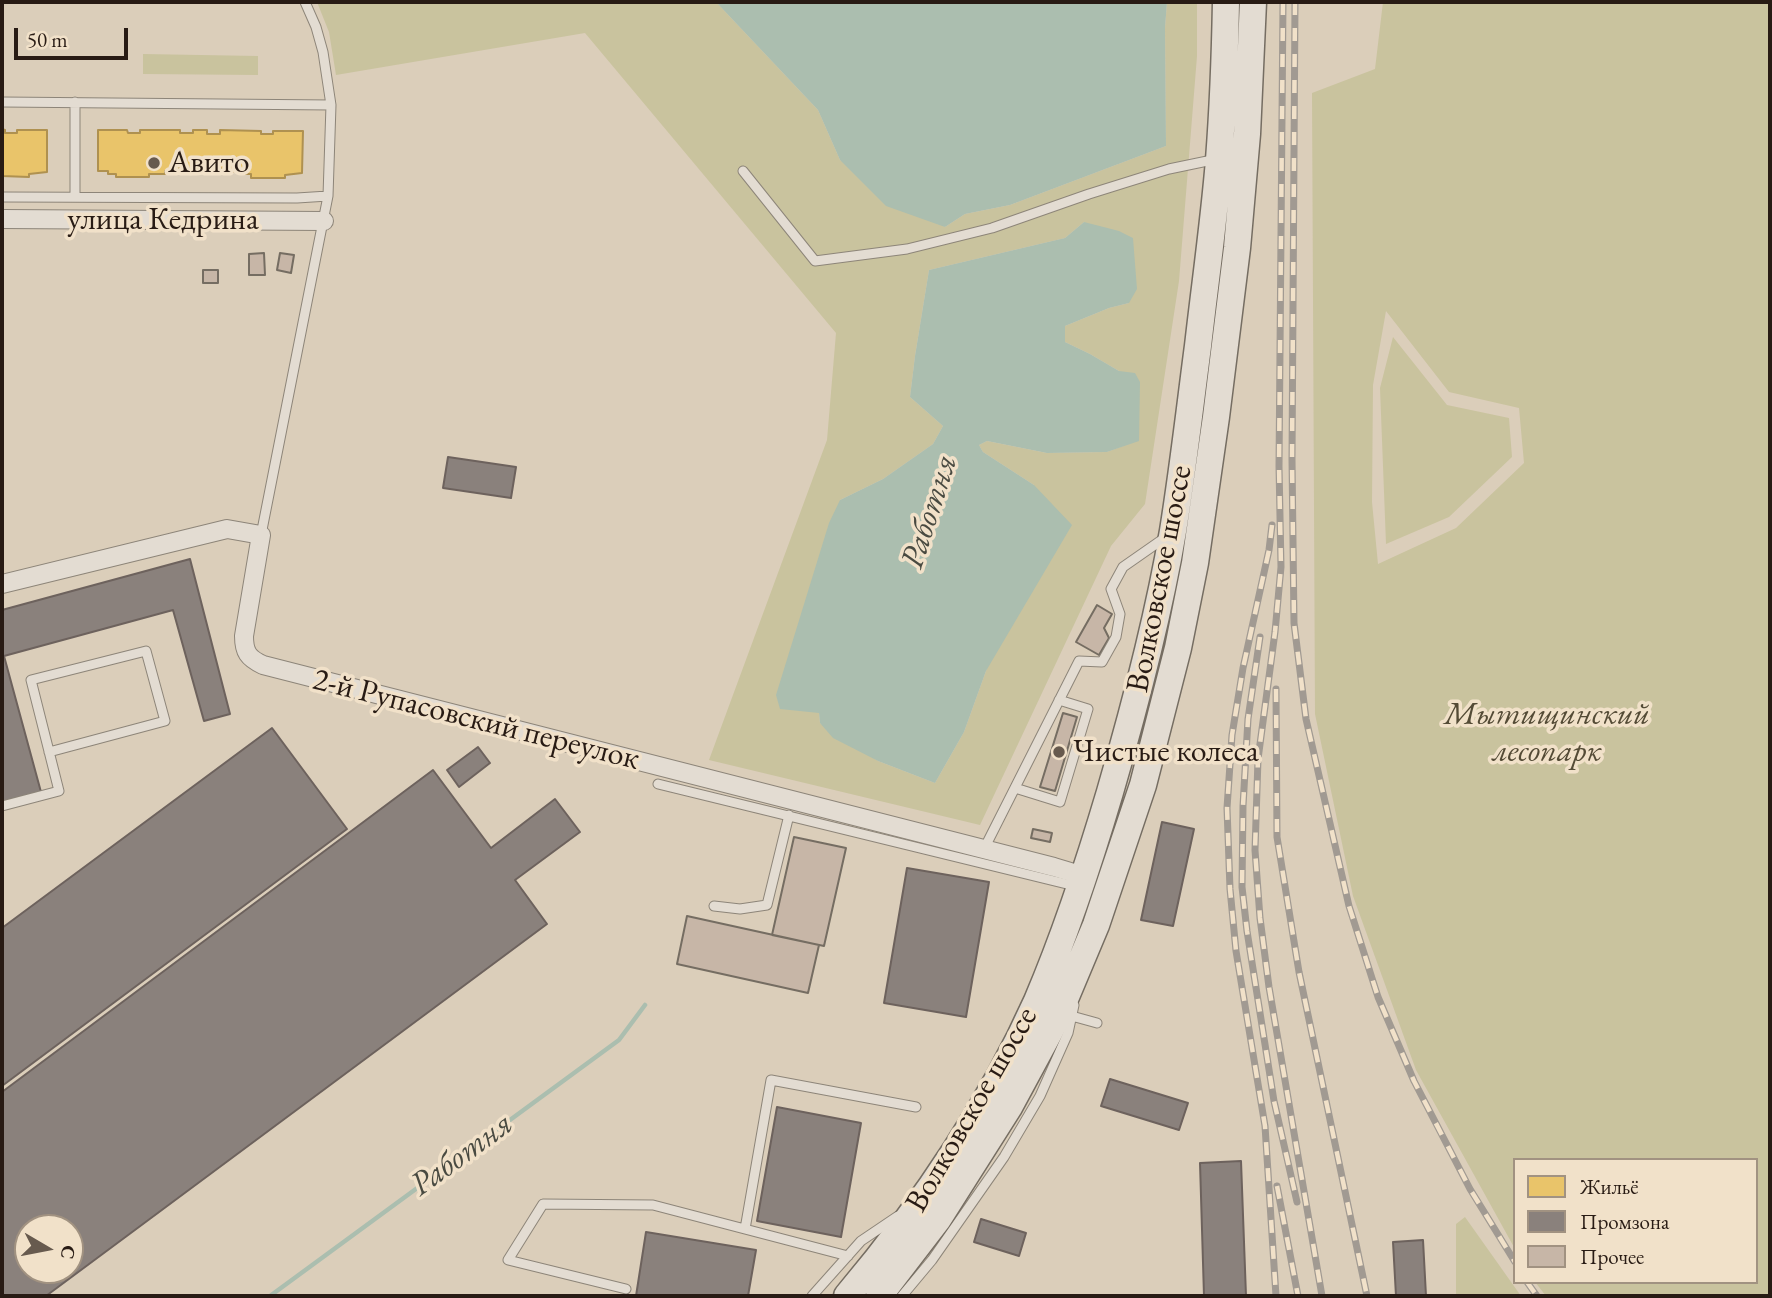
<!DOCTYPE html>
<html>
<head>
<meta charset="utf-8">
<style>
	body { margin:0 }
	#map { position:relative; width:1772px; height:1298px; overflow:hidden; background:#dbceba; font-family:"EB Garamond",serif }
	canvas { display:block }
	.frame { position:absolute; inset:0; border:4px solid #281b14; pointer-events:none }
	.legend { position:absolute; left:1513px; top:1158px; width:245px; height:126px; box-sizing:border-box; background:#f1e1c9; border:2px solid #a19281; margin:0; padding:9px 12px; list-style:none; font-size:21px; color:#281b14 }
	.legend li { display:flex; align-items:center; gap:14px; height:35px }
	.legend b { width:35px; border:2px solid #a19281 }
	.north { position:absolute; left:14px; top:1214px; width:70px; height:70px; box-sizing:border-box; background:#f1e1c9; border:2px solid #a19281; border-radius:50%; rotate:100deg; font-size:19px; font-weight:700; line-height:28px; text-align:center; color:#281b14 }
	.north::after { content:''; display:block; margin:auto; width:24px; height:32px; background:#675a4e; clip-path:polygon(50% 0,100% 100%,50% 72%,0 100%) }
	.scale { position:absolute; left:14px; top:28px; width:114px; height:32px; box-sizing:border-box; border:4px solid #281b14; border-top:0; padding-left:9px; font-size:21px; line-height:24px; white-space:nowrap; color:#281b14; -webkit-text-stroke:5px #f1e1c9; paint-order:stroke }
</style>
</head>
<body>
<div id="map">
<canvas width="1772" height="1298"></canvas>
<div class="frame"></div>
<ul class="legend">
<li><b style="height:19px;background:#e9c46a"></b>Жильё</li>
<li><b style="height:19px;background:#8a817c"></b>Промзона</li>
<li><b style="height:19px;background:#c7b6a7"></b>Прочее</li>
</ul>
<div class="north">С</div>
<div class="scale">50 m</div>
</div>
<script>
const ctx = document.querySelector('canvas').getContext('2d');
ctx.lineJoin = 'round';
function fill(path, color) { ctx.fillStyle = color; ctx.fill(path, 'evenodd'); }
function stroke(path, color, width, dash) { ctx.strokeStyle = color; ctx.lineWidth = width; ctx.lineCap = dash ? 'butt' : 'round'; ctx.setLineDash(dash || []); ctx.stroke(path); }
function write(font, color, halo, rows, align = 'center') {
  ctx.font = font + ' "EB Garamond",serif'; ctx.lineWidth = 7; ctx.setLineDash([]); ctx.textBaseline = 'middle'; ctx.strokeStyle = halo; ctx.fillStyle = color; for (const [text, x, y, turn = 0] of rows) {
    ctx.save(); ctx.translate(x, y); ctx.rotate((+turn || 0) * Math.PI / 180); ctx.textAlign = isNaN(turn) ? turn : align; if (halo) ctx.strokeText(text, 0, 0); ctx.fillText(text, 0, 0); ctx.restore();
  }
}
fill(new Path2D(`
	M 317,2 L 716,2 L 818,110 L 840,160 L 945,227 L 965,214 L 1010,205 L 1166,146 L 1165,28 L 1167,2 L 1197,2 L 1197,56 L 1179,281 L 1145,504 L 1111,546 L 980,825 L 709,760 L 827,440 L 836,333 L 585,33 L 336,75 L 329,32 ZM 1084,222 L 1129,303 L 1109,308 L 1065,326 L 1065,342 L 1090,354 L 1119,371 L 1139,440 L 1107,452 L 1047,453 L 987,441 L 979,445 L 983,452 L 1034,485 L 986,671 L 964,732 L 935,783 L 878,761 L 820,723 L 819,713 L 840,500 L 883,479 L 933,444 L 943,426 L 910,397 L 915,356 L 929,270 L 1065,238 Z
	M 1383,2 L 1770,2 L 1770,1296 L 1546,1296 L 1535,1282 L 1756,1282 L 1756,1160 L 1515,1160 L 1515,1249 L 1416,1070 L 1353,896 L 1315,714 L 1312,93 L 1375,69 ZM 1386,311 L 1449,392 L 1519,408 L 1524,463 L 1456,528 L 1378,564 L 1372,502 L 1373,385 Z
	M 143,54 L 258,56 L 258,75 L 143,74 Z
	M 1393,337 L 1447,405 L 1509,418 L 1512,457 L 1449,517 L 1386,544 L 1380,388 Z
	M 1465,1217 L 1521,1296 L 1522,1296 L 1456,1296 L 1456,1224 Z`), '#c9c39e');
fill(new Path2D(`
	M 716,2 L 1167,2 L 1165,28 L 1166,146 L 1010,205 L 965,214 L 945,227 L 886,206 L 840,160 L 818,110 Z
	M 1084,222 L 1119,231 L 1133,238 L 1137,289 L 1129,303 L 1109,308 L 1065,326 L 1065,342 L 1090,354 L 1119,371 L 1135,373 L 1140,382 L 1139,441 L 1107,452 L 1047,453 L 987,441 L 979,445 L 983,452 L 1034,485 L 1072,525 L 986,671 L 964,732 L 935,783 L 878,761 L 833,738 L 820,723 L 819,713 L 780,709 L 776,695 L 829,523 L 840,500 L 883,479 L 933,444 L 943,426 L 910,397 L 915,356 L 929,270 L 1065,238 Z`), '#abbeaf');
const homes = new Path2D(`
	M 2,129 L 5,130 L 5,133 L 17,133 L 17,130 L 47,130 L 47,172 L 29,174 L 29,177 L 2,176 Z
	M 98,130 L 127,130 L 128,133 L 140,133 L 140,130 L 180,130 L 180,133 L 193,133 L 193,130 L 207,130 L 207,134 L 220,134 L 220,130 L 261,131 L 261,134 L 273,134 L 273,131 L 303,131 L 302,173 L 285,175 L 285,178 L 251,178 L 251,174 L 243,174 L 243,172 L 221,172 L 221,168 L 207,168 L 207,170 L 194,171 L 194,168 L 179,168 L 179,172 L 165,171 L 165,174 L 149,174 L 149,177 L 116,177 L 116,174 L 108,174 L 108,171 L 98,171 Z`);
fill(homes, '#e9c46a');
stroke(homes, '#af9150', 2);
const industry = new Path2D(`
	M 448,457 L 516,467 L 511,498 L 443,488 Z
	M 190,559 L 230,714 L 204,721 L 173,610 L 4,656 L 41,792 L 2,802 L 2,610 Z
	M 272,728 L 347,829 L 2,1086 L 2,928 Z
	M 478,747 L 490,763 L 459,787 L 447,770 Z
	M 433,770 L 491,848 L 555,799 L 580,832 L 515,880 L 547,924 L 46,1296 L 2,1296 L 2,1092 ZM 28,1228 L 70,1228 L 70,1270 L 28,1270 Z
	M 1162,822 L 1194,829 L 1173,926 L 1141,920 Z
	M 907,868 L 989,882 L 966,1017 L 884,1003 Z
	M 1110,1079 L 1188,1103 L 1179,1130 L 1101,1106 Z
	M 777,1107 L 861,1123 L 841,1237 L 757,1221 Z
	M 1241,1161 L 1246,1296 L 1204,1296 L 1200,1163 Z
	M 981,1219 L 1026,1233 L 1019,1256 L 974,1242 Z
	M 646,1232 L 756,1250 L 748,1296 L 636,1296 Z
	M 1423,1240 L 1426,1296 L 1396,1296 L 1393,1242 Z`);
fill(industry, '#8a817c');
stroke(industry, '#6d625d', 2);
stroke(new Path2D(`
	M 270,1296 L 619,1040 L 645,1005`), '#abbeaf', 4.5);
const building = new Path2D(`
	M 264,253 L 265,275 L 249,275 L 249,254 Z
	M 280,253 L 294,255 L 291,273 L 277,270 Z
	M 203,270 L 218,270 L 218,283 L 203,283 Z
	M 1097,605 L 1112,614 L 1104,628 L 1109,638 L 1099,655 L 1076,642 Z
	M 1063,713 L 1077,717 L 1055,791 L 1040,787 Z
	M 1033,829 L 1052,833 L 1050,842 L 1031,838 Z
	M 794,837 L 846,848 L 824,946 L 772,935 Z
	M 687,916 L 819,945 L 808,993 L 677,964 Z`);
fill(building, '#c7b6a7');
stroke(building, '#756d62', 2);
const service = new Path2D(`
	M 305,2 L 316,27 L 323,52 L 331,105
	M 2,102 L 331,105 L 328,196 L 261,535
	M 743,171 L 815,261 L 907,249 L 992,228 L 1089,194 L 1169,169 L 1217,159
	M 2,197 L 297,198 L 328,196
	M 75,197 L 75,102
	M 658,784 L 1079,887
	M 1015,788 L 1060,802 L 1088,709 L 1059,700
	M 2,806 L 59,791 L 31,680 L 146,651 L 165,721 L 49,752
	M 984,849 L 1079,661 L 1102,662 L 1116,637 L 1120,614 L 1111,589 L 1123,567 L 1166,537
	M 714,906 L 740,909 L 767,905 L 789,815
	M 1068,1015 L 1097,1023
	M 745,1229 L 771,1080 L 916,1107
	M 626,1289 L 508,1260 L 543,1204 L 653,1205 L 848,1256
	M 812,1296 L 861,1241 L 898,1216
	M 902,1296 L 932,1260 L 1004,1157 L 1040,1096 L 1068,1033 L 1074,1005`);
const minor = new Path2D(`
	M 2,219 L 324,221
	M 2,584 L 227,529 L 261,535 L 244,636 C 244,652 248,658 263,665 L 1054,867 L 1084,876`);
const secondary = new Path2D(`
	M 847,1296 C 922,1207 989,1108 1037,1001 C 1066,933 1089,863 1110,792 C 1135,706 1158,619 1173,531 C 1183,469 1190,407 1198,346 C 1205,284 1214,222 1219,160 C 1223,108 1225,55 1226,2
	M 879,1296 L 938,1219 L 1009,1107 L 1057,1018 L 1096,925 L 1143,785 L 1178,648 L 1195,563 L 1216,417 L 1237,248 L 1247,134 L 1253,2`);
stroke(service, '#8d8579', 11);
stroke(minor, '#8d8579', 20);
stroke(secondary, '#756d62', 29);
stroke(service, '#e3dcd2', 9);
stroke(minor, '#e3dcd2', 18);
stroke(secondary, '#e3dcd2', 26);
const rail = new Path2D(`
	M 1283,2 L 1279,466 L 1281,567 L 1275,632 L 1258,759 L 1255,850 L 1260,918 L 1269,987 L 1322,1296
	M 1295,2 L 1292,459 L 1294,623 L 1306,719 L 1349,906 L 1378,997 L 1414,1081 L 1470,1189 L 1515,1262
	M 1272,525 L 1269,550 L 1243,668 L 1232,735 L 1227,808 L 1230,889 L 1236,951 L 1265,1126 L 1276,1296
	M 1260,637 L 1248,719 L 1243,806 L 1242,887 L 1247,931 L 1274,1101 L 1297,1202
	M 1276,689 L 1277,837 L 1299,972 L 1367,1296
	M 1277,1186 L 1298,1296
	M 1527,1282 L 1537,1296`);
stroke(rail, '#a19a92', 7);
stroke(rail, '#f1e1c9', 4.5, [13]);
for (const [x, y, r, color] of [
	[154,163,7,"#675a4e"],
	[1059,752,7,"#675a4e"]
]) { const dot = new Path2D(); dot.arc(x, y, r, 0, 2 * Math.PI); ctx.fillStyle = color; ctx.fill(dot); stroke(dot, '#f1e1c9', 2.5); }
write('32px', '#281b14', '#f1e1c9', [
	["Авито",168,163],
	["Чистые колеса",1073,752]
], 'left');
write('32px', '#281b14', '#f1e1c9', [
	["улица Кедрина",163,220],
	["Волковское шоссе",1160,579,-79],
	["2-й Рупасовский переулок",476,720,14],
	["Волковское шоссе",972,1110,-60]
]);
write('italic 32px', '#544b36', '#f1e1c9', [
	["Мытищинский",1547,715],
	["лесопарк",1547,752]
]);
write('italic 33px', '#494a41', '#f1e1c9', [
	["Работня",930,512,-72],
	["Работня",462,1155,-36]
]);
</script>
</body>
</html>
